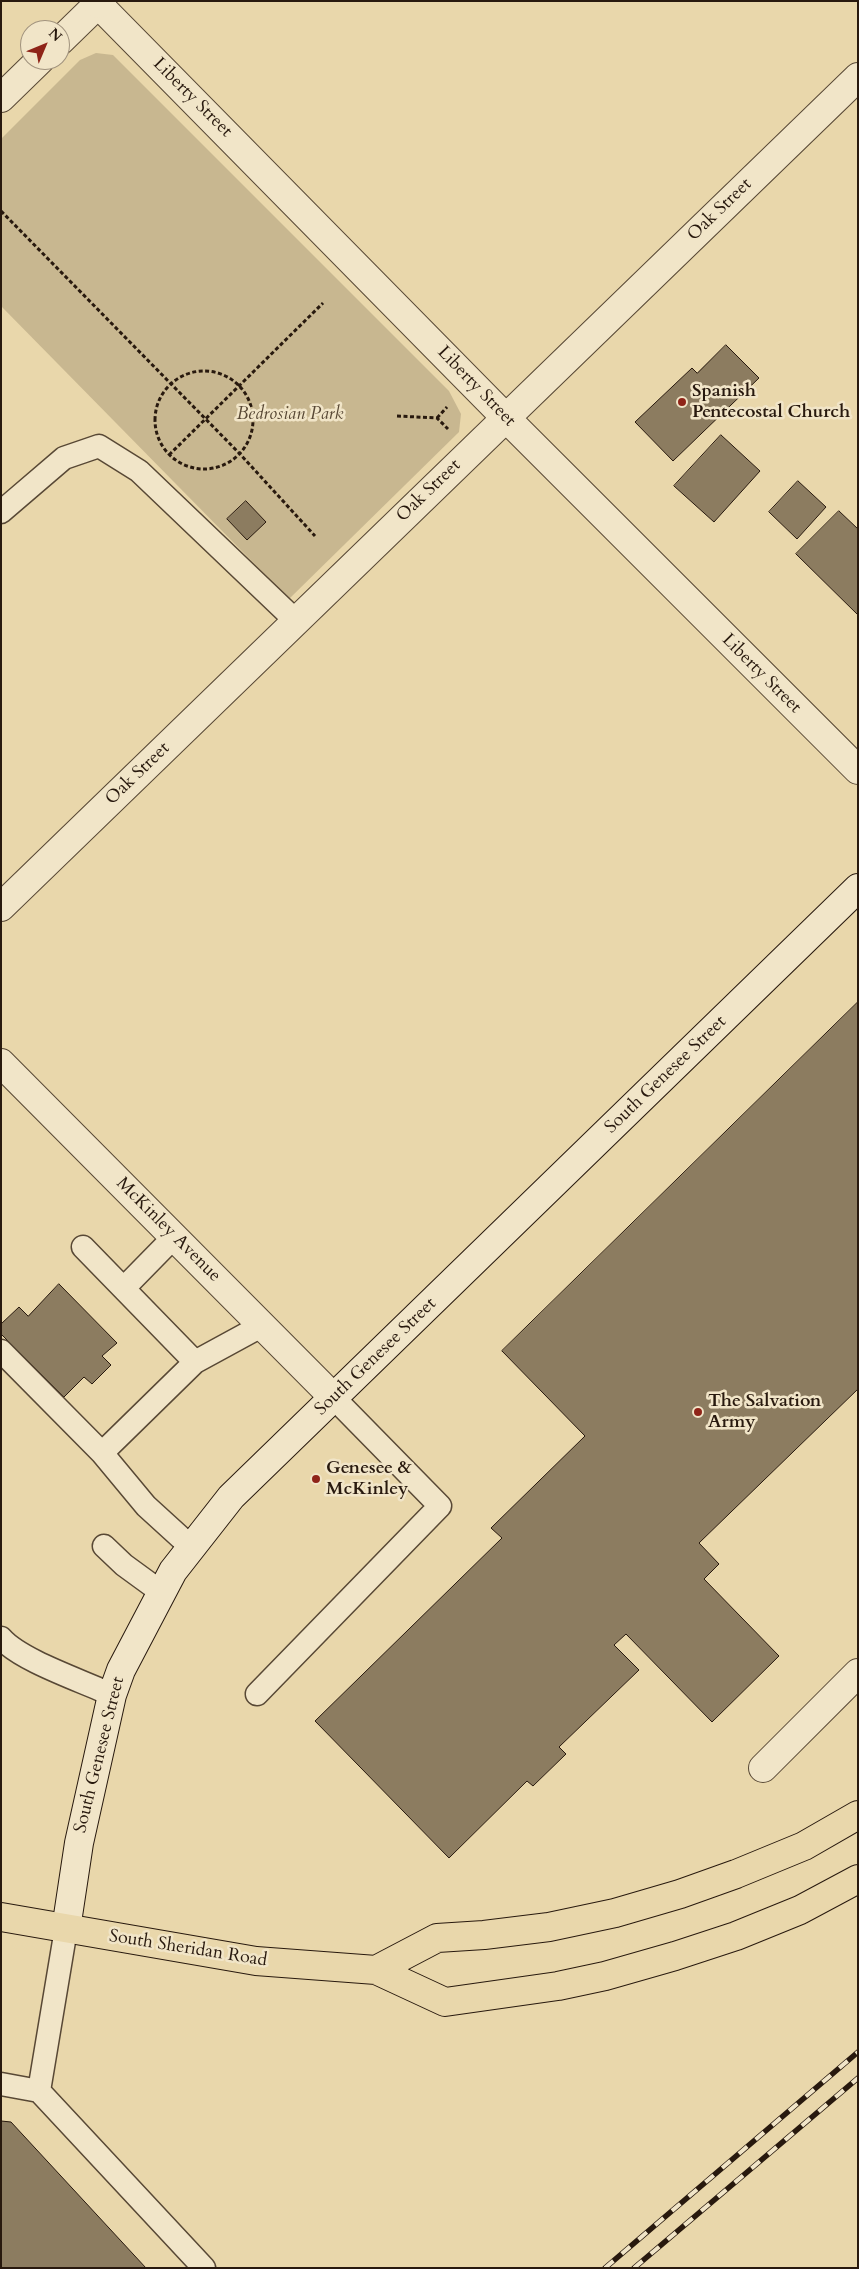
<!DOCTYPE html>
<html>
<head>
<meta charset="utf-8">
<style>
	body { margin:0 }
	#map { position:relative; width:859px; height:2269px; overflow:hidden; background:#e9d7ab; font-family:Cardo,serif }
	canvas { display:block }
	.frame { position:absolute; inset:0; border:2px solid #28190e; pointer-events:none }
	.north { position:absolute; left:20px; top:20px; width:50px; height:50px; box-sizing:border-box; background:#f1e5c8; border:1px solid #a1937e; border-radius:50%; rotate:45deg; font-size:14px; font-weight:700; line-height:20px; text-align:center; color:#28190e }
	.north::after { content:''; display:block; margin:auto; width:18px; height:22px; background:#8f2418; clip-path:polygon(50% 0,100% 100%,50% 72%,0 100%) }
</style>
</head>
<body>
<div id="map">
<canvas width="859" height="2269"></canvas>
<div class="frame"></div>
<div class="north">N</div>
</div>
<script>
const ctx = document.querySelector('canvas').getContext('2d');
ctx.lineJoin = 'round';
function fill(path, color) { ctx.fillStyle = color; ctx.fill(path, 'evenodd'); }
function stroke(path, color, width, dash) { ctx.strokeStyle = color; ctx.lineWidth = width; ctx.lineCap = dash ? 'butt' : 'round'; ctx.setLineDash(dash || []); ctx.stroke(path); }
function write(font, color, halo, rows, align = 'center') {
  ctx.font = font + ' Cardo,serif'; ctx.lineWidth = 5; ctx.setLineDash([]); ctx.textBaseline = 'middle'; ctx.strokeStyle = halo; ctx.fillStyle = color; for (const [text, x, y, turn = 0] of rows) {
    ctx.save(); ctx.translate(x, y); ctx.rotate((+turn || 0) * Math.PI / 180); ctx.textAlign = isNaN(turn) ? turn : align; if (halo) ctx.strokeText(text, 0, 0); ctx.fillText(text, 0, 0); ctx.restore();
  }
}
fill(new Path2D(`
	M 96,53 L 113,55 L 449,391 L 461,414 L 459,432 L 289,599 L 1,306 L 1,139 L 80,60 Z`), '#c8b790');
const building = new Path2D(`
	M 726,345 L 759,378 L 673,461 L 635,422 L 692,368 L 697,373 Z
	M 721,435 L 760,471 L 714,522 L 674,486 Z
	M 798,481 L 826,507 L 797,539 L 769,512 Z
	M 246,501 L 266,522 L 247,540 L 227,519 Z
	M 839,511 L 858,529 L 858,615 L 796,554 Z
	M 858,1002 L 858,1389 L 699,1543 L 719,1564 L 704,1579 L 779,1656 L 712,1722 L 626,1634 L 614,1645 L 639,1670 L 559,1747 L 566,1754 L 533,1786 L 527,1781 L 449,1858 L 315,1721 L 502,1538 L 491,1528 L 585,1436 L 502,1351 Z
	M 59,1284 L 117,1343 L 102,1356 L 111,1365 L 92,1384 L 84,1377 L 64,1397 L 1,1334 L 1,1324 L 19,1307 L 28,1316 Z
	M 1,2121 L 11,2122 L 146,2268 L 1,2268 Z`);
fill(building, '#8c7c60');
stroke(building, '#28190e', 1);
const service = new Path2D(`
	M 1,512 L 64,458 L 99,446 L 139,471 L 296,621
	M 83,1247 L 195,1362 L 102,1453
	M 124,1288 L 174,1237
	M 1,1351 L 102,1453 L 146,1506 L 191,1547
	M 195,1362 L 263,1325
	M 104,1546 L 124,1565 L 161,1592
	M 1,1638 C 21,1661 83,1681 112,1695
	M 257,1694 L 440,1506 L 334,1398
	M 1,2084 L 39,2091 L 204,2268
	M 39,2091 L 66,1929`);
const minor = new Path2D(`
	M 95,1 L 505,417 L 858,770
	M 60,41 L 98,4
	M 1,98 L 40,60
	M 1,907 L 858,77
	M 1,1063 L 334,1398`);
const tertiary = new Path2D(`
	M 98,4 L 102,1
	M 763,1768 L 858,1673`);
const secondary = new Path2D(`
	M 66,1929 L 79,1843 L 112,1695 L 121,1670 L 173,1571 L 231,1497 L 858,888`);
const trunk = new Path2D(`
	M 1,1917 L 256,1961 L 376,1970 L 445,2002 L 558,1986 L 605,1976 L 675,1956 L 736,1936 L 800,1910 L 858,1879
	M 376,1970 L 437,1938 L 484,1935 L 549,1927 L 615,1913 L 680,1894 L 736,1874 L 804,1846 L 858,1815`);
stroke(service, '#584835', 25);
stroke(minor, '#584835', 30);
stroke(tertiary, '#584835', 30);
stroke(secondary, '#28190e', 30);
stroke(trunk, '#28190e', 30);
stroke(new Path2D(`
	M 1,211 L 240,454 L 315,536
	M155 420a49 49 0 1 1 98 0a49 49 0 1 1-98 0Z
	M 397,416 L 437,418 L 448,429
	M 437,418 L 447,407
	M 169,455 L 323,303`), '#28190e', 3, [4, 2.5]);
stroke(service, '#f1e5c8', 22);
stroke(minor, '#f1e5c8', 28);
stroke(tertiary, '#f1e5c8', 28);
stroke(secondary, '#f1e5c8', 28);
stroke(trunk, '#e9d7ab', 28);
const rail = new Path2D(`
	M 605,2268 L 858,2052
	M 634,2268 L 858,2078`);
stroke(rail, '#28190e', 5.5);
stroke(rail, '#f1e5c8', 4, [11]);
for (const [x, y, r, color] of [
	[682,402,5,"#8f2418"],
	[698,1412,5,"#8f2418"],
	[316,1479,5,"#8f2418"]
]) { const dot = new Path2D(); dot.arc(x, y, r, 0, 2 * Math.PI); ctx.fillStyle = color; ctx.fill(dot); stroke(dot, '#f1e5c8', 2); }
write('18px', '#28190e', '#f1e5c8', [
	["Liberty Street",192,98,45],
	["Oak Street",720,210,-44],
	["Liberty Street",476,387,46],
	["Oak Street",429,491,-44],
	["Liberty Street",761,674,45],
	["Oak Street",138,774,-44],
	["South Genesee Street",666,1075,-44],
	["McKinley Avenue",168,1230,45],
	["South Genesee Street",376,1357,-44],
	["South Genesee Street",100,1755,-76],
	["South Sheridan Road",188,1949,9]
]);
write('bold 18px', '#28190e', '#f1e5c8', [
	["Spanish",692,392],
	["Pentecostal Church",692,413],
	["The Salvation",708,1402],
	["Army",708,1423],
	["Genesee &",326,1469],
	["McKinley",326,1490]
], 'left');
write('italic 18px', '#584835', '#f1e5c8', [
	["Bedrosian Park",290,415]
]);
</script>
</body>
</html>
